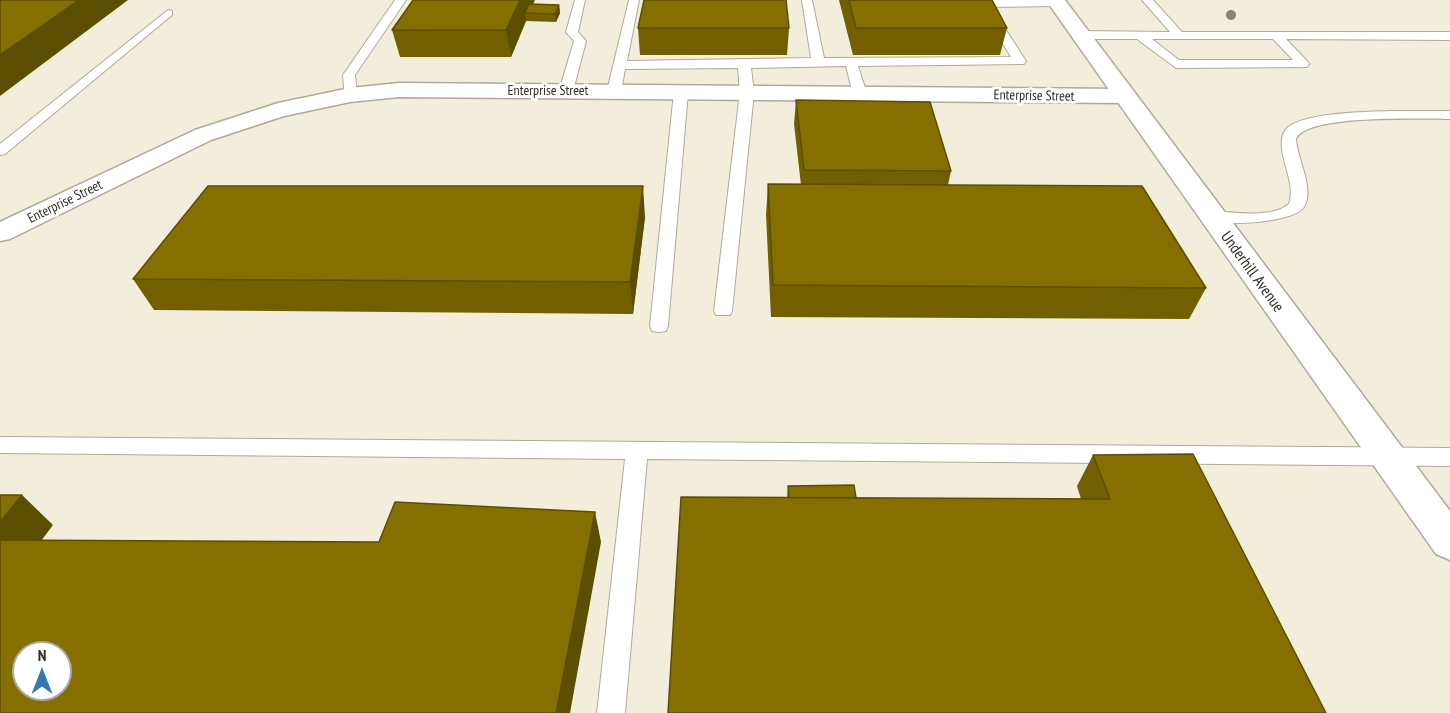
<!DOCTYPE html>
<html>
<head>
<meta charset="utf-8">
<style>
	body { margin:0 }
	#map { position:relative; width:1450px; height:713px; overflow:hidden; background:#f3eedc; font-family:"PT Sans Narrow",sans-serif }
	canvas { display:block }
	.north { position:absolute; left:12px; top:641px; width:60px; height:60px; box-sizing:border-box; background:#fff; border:2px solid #acaba9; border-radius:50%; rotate:0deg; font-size:16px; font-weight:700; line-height:24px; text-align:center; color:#2f2e27 }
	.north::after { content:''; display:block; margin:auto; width:21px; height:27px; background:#3478ad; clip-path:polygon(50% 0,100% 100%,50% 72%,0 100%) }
</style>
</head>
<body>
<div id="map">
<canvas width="1450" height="713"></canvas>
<div class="north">N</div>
</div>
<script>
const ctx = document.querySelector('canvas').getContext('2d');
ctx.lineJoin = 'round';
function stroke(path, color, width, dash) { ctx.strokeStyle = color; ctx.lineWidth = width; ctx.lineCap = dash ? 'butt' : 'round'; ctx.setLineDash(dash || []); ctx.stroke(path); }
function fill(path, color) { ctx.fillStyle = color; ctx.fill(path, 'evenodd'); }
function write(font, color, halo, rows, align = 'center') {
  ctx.font = font + ' "PT Sans Narrow",sans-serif'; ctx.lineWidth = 6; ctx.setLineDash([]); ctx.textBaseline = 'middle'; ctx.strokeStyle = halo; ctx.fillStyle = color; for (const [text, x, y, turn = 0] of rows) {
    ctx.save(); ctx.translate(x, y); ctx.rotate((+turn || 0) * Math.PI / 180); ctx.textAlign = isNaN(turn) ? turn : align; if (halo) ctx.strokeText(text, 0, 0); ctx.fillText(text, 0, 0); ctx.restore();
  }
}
const service = new Path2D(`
	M 395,0 L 406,0 L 355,75 L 357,95 L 355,98 L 345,98 L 343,75 Z
	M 575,0 L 585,0 L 578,32 L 586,41 L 573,91 L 566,95 L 559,91 L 574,41 L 566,32 Z
	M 629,0 L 639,0 L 627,61 L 811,58 L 802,0 L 812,0 L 824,58 L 1011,57 L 976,0 L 1059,0 L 1064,3 L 1058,6 L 991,7 L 1026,61 L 1024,64 L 858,66 L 867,94 L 860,98 L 853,94 L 846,66 L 751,68 L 754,92 L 732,311 L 730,315 L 716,315 L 714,311 L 740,92 L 738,68 L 625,69 L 621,91 L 614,95 L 609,94 L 607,91 Z
	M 1142,0 L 1153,0 L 1182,32 L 1450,32 L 1450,40 L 1286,39 L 1307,61 L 1309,64 L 1307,67 L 1176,68 L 1137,39 L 1080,39 L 1074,35 L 1080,31 L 1170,32 ZM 1152,39 L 1273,39 L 1293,60 L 1179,60 Z
	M 168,10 L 172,11 L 172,15 L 5,154 L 0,155 L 0,144 Z
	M 681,88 L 688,92 L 668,326 L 666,331 L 659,332 L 652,331 L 650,326 L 674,92 Z
	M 1392,111 L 1450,111 L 1450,119 C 1423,119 1306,114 1296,139 C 1297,159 1315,189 1304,207 C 1294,223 1213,229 1203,216 L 1211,211 C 1234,212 1270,219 1289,204 C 1295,185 1284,168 1282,149 C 1281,142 1282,133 1287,128 C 1305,112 1368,112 1392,111 Z
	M 0,437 L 1450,448 L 1450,466 L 647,459 L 625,713 L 597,713 L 625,459 L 0,453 Z`);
const minor = new Path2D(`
	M 399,83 L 1124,89 L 1132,91 L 1135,96 L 1132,101 L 1124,103 L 399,97 L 350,102 L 284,116 L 211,140 L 10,239 L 0,241 L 0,222 L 195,130 L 278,103 L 350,88 Z`);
const tertiary = new Path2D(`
	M 1046,0 L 1065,0 L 1450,511 L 1450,560 L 1436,554 Z`);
stroke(service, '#aeaa99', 2);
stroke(minor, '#aeaa99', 3);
stroke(tertiary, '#aeaa99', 3);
fill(service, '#fff');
fill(minor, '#fff');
fill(tertiary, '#fff');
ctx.fillStyle = '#8c8466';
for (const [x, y] of [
	[1231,15]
]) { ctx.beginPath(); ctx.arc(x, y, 5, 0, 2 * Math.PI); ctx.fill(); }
fill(new Path2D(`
	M 839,0 L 992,0 L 1007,28 L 1000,55 L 853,55 Z
	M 533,4 L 559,5 L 560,13 L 556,22 L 526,21 L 511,57 L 400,57 L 392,30 Z
	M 638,28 L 789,28 L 787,55 L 640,55 Z
	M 796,100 L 951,171 L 948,185 L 1206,288 L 1189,319 L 771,317 L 766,215 L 768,184 L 801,185 L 794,124 Z
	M 645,217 L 633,314 L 154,310 L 133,279 Z
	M 1093,455 L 1326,713 L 787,498 L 788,486 L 856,498 L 1081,499 L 1077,486 Z`), '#725f00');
fill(new Path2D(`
	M 79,0 L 128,0 L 0,96 L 0,55 Z
	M 520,0 L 535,0 L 529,13 L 525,13 L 526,21 L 511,57 L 506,30 Z
	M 559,5 L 560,13 L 556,22 L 555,14 Z
	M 643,186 L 645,217 L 633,314 L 630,282 Z
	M 22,495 L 53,525 L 20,569 L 0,552 L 0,522 Z
	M 595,512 L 601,542 L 570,713 L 556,713 Z`), '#5c4e00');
const building = new Path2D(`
	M 0,0 L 79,0 L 0,55 Z
	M 413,0 L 520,0 L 506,30 L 392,30 Z
	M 644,0 L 786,0 L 789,28 L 638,28 Z
	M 849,0 L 992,0 L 1007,28 L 856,28 Z
	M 529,4 L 559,5 L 555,14 L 525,13 Z
	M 796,100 L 930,102 L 951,171 L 804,170 Z
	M 768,184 L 1142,186 L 1206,288 L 773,285 Z
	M 208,186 L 643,186 L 630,282 L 133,279 Z
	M 1193,454 L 1326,713 L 668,713 L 681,497 L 1110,499 L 1093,455 Z
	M 854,485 L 856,498 L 789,498 L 788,486 Z
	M 0,495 L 22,495 L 0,522 Z
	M 395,502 L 595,512 L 556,713 L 0,713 L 0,540 L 379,542 ZM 24,653 L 60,653 L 60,689 L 24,689 Z`);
fill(building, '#846f00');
stroke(building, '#5c4e00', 1.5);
write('14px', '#2f2e27', '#fff', [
	["Enterprise Street",548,91],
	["Enterprise Street",1034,96,1],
	["Enterprise Street",65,202,-26]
]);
write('16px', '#2f2e27', '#fff', [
	["Underhill Avenue",1252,272,54]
]);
</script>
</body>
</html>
